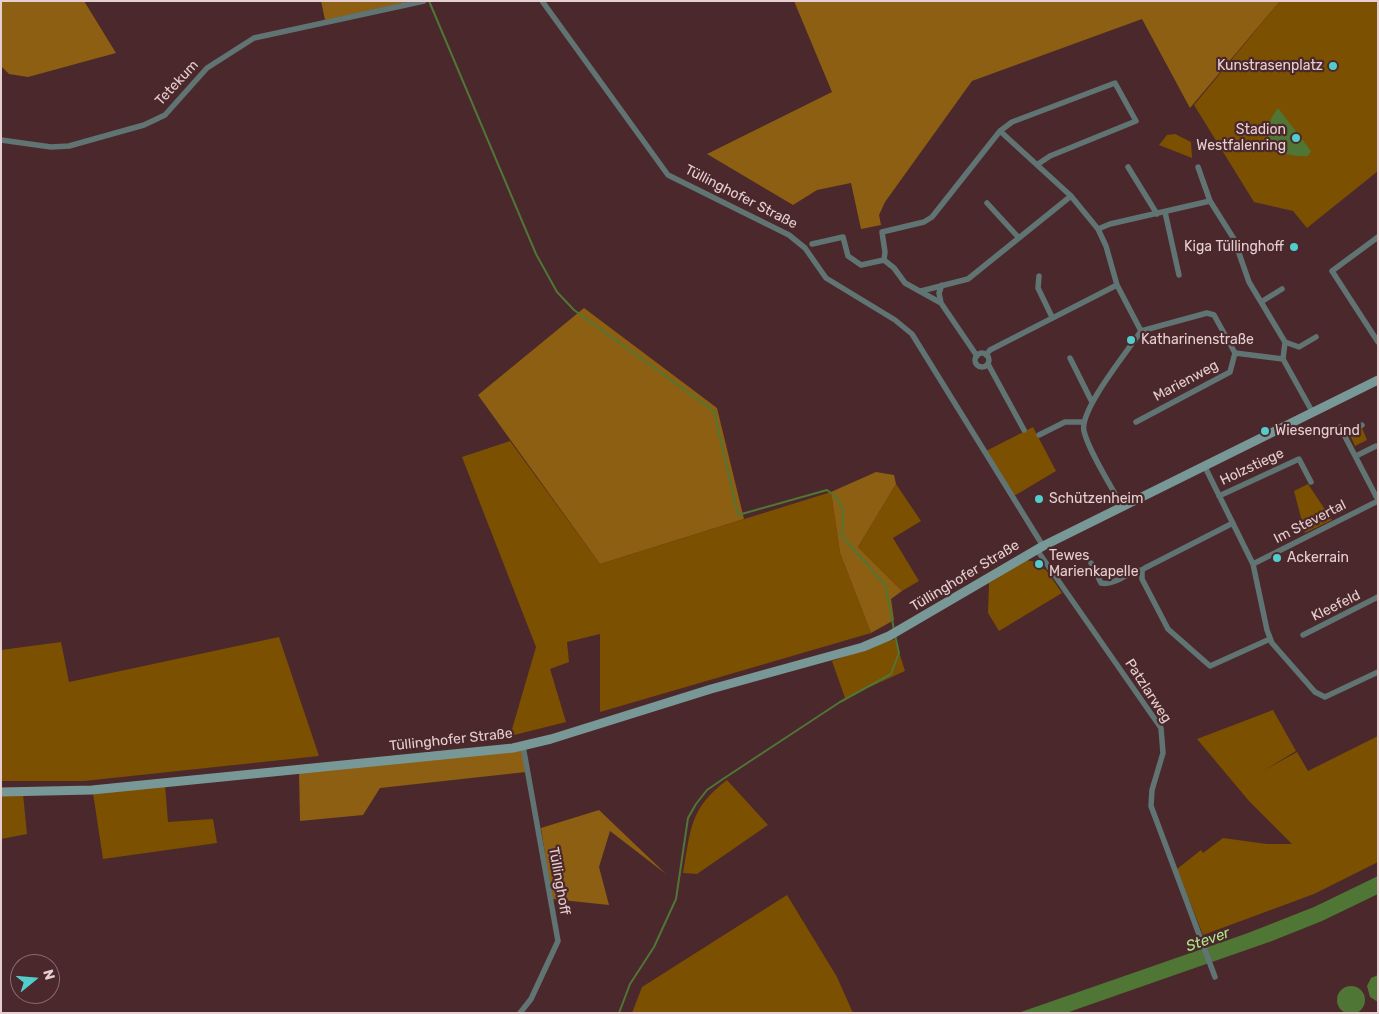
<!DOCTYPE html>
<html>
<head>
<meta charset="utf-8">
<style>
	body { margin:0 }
	#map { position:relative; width:1379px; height:1014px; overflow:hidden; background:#4b282b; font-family:Rubik,sans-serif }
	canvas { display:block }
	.frame { position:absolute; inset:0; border:2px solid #e6cfd0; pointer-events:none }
	.north { position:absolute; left:10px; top:954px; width:50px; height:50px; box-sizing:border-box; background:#4b282b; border:1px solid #896b6d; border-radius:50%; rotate:73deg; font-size:14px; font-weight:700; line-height:20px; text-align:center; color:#e6cfd0 }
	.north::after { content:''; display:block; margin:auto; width:18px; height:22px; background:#52cdcc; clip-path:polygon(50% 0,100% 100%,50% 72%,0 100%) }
</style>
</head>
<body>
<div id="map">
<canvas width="1379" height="1014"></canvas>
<div class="frame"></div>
<div class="north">N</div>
</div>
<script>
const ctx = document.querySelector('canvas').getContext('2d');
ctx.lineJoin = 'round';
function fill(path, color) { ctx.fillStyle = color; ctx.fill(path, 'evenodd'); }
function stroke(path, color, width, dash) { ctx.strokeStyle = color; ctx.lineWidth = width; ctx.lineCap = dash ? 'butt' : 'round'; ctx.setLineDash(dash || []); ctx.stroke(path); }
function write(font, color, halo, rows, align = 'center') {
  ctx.font = font + ' Rubik,sans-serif'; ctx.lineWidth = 4.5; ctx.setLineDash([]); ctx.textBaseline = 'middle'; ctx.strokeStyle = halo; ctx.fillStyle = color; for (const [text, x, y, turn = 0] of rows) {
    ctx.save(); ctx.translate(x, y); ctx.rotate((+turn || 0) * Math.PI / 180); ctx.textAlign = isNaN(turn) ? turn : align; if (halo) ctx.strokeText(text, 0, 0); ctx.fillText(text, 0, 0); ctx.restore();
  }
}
fill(new Path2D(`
	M 1280,1 L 1378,1 L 1378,171 L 1307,228 L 1293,211 L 1254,202 L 1194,105 Z
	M 1175,134 L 1191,142 L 1192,158 L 1159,145 L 1167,135 Z
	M 1033,427 L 1056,471 L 1014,496 L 986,451 Z
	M 1362,428 L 1367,440 L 1355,446 L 1350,435 Z
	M 510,441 L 600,564 L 831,492 L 840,553 L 871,633 L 600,712 L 600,634 L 567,642 L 569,662 L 550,669 L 566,722 L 510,736 L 536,647 L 462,457 Z
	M 896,484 L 921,521 L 893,538 L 919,581 L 902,591 L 858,547 Z
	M 1308,484 L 1332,520 L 1305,533 L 1294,491 Z
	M 1026,560 L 1036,562 L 1039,567 L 1046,570 L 1062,593 L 999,631 L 988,613 L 989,583 Z
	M 279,637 L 319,756 L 84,781 L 1,781 L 1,650 L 61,642 L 69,682 Z
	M 895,639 L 905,671 L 845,698 L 832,661 Z
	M 1273,710 L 1296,751 L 1263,771 L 1297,752 L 1308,771 L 1378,736 L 1378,862 L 1314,894 L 1203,935 L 1177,869 L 1201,850 L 1203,853 L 1223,838 L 1267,844 L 1292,844 L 1249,801 L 1197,739 Z
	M 727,780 L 768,825 L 697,874 L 683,873 C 691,829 689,809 727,780 Z
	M 165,785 L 168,822 L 213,819 L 217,843 L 103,859 L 93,793 Z
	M 1,793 L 23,794 L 27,834 L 1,839 Z
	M 787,895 L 837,977 L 853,1013 L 632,1013 L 642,987 Z`), '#7b5000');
fill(new Path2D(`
	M 1,1 L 84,1 L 116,53 L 28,77 L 9,74 L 1,66 Z
	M 321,1 L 414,1 L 325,20 Z
	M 794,1 L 1280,1 L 1190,108 L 1142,19 L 972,81 L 885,202 L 879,215 L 881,225 L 861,229 L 851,183 L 817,190 L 793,205 L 707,154 L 832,92 Z
	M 584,308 L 717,408 L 744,519 L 600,564 L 478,395 Z
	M 876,472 L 894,475 L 896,484 L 858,547 L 902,591 L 891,599 L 894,620 L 871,633 L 840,553 L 831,492 Z
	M 522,748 L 526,772 L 380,788 L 363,815 L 300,821 L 299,771 Z
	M 599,810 L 666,874 L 610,831 L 599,867 L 609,905 L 552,899 L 541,828 Z`), '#8d5f12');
fill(new Path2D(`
	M 1278,108 L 1311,151 L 1308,156 C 1274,158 1255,138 1278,108 Z
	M 1378,876 L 1378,894 L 1322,921 L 1272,941 L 1066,1013 L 1018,1013 L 1248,933 L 1314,907 Z
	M 1378,975 L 1378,1002 L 1370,997 L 1367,986 L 1371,978 Z
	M1337 1000a14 14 0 1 1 28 0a14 14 0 1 1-28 0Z`), '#4f7635');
stroke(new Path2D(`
	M 429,1 L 536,254 L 557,292 L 574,310 L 714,411 L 738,515 L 827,490 C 847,504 843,514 842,536 L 886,586 L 894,630
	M 619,1013 L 630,984 L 654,947 L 676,899 L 688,818 L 696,804 L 707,790 L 723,779 L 840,702 L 891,674 L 899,653 L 895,635`), '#4f7635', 2);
stroke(new Path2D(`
	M 542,1 L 668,175 L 789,235 L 805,248 L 826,278 L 895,320 L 912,334 L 1043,546
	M 1000,131 L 1012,122 L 1115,83 L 1136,121 L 1050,156 L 1038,164
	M 1,140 L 51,147 L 69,146 L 144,125 L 165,115 L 207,68 L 254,38 L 424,1
	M 1128,167 L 1157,214
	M 1198,167 L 1210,201
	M 987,203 L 1019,238
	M 1165,212 L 1179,275
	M 1098,229 L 1110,224 L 1210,201 L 1234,239 L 1249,282 L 1285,342 L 1283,359
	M 1378,237 L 1332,271 L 1378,342
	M 812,244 L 843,237 L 848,256 L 861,265 L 884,260 L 894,268 L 905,283 L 941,303 L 977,356
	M 884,260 L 885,252 L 882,232 L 924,222 L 932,217 L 1000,131 L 1071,196 L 1098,229 L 1106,246 L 1117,285 L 1141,331
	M 1039,276 L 1038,288 L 1052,317
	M 921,291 L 968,279 L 1071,196
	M 1261,302 L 1282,289
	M 941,303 L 939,293 L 942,285
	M 1285,342 L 1299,347 L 1316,337
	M975 360a7 7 0 1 1 14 0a7 7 0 1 1-14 0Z
	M 986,355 L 990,350 L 1117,285
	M 1070,358 L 1092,402
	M 988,364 L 1024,430
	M 1136,422 L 1230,372 L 1235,353
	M 1340,427 L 1378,500
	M 1344,434 L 1362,425
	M 1039,435 L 1065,422 L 1083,422
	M 1356,456 L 1376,446
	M 1204,465 L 1253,564 L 1267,630 L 1272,643 L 1315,692 L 1325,697 L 1378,672
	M 1219,496 L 1299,459 L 1311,482
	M 1122,507 C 1112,487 1088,450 1084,431 C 1079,410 1128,351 1141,331 L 1207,313 L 1214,315 L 1235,353 L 1283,359 L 1313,413
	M 1233,523 L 1145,568 L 1142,570 L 1142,579 L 1168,629 L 1210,666 L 1270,639
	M 1037,550 L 1161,728 L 1163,753 L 1152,790 L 1151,806 L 1215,977
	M 1091,563 L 1101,583 C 1115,586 1128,571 1142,570
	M 1253,564 L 1378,501
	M 1303,635 L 1378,597
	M 520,1013 L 531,999 L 558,941 L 523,746`), '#607473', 5.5);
stroke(new Path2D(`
	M 1,792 L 92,790 L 513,748 L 551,739 L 711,689 L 863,647 L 889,636 L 1043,546 L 1378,380`), '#789897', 9);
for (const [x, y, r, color] of [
	[1333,66,5,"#52cdcc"],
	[1296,138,5,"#52cdcc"],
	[1294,247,5,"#52cdcc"],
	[1131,340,5,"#52cdcc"],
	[1265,431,5,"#52cdcc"],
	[1039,499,5,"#52cdcc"],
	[1277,558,5,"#52cdcc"],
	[1039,564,5,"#52cdcc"]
]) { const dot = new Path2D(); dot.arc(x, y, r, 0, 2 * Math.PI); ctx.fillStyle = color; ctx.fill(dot); stroke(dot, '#4b282b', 2); }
write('14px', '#e6cfd0', '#4b282b', [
	["Kunstrasenplatz",1323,66,"right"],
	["Stadion",1286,130,"right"],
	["Westfalenring",1286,146,"right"],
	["Kiga Tüllinghoff",1284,247,"right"],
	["Katharinenstraße",1141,340],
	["Wiesengrund",1275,431],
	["Schützenheim",1049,499],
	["Tewes",1049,556],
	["Marienkapelle",1049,572],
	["Ackerrain",1287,558]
], 'left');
write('14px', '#e6cfd0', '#4b282b', [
	["Tetekum",177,83,-47],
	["Tüllinghofer Straße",741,197,27],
	["Marienweg",1186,381,-28],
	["Holzstiege",1252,467,-25],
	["Im Stevertal",1310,522,-27],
	["Tüllinghofer Straße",965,576,-31],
	["Kleefeld",1336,606,-26],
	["Patzlarweg",1148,691,57],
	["Tüllinghofer Straße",451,740,-6],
	["Tüllinghoff",559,881,80]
]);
write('italic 15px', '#ade68a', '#4b282b', [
	["Stever",1208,940,-19]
]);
</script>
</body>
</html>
